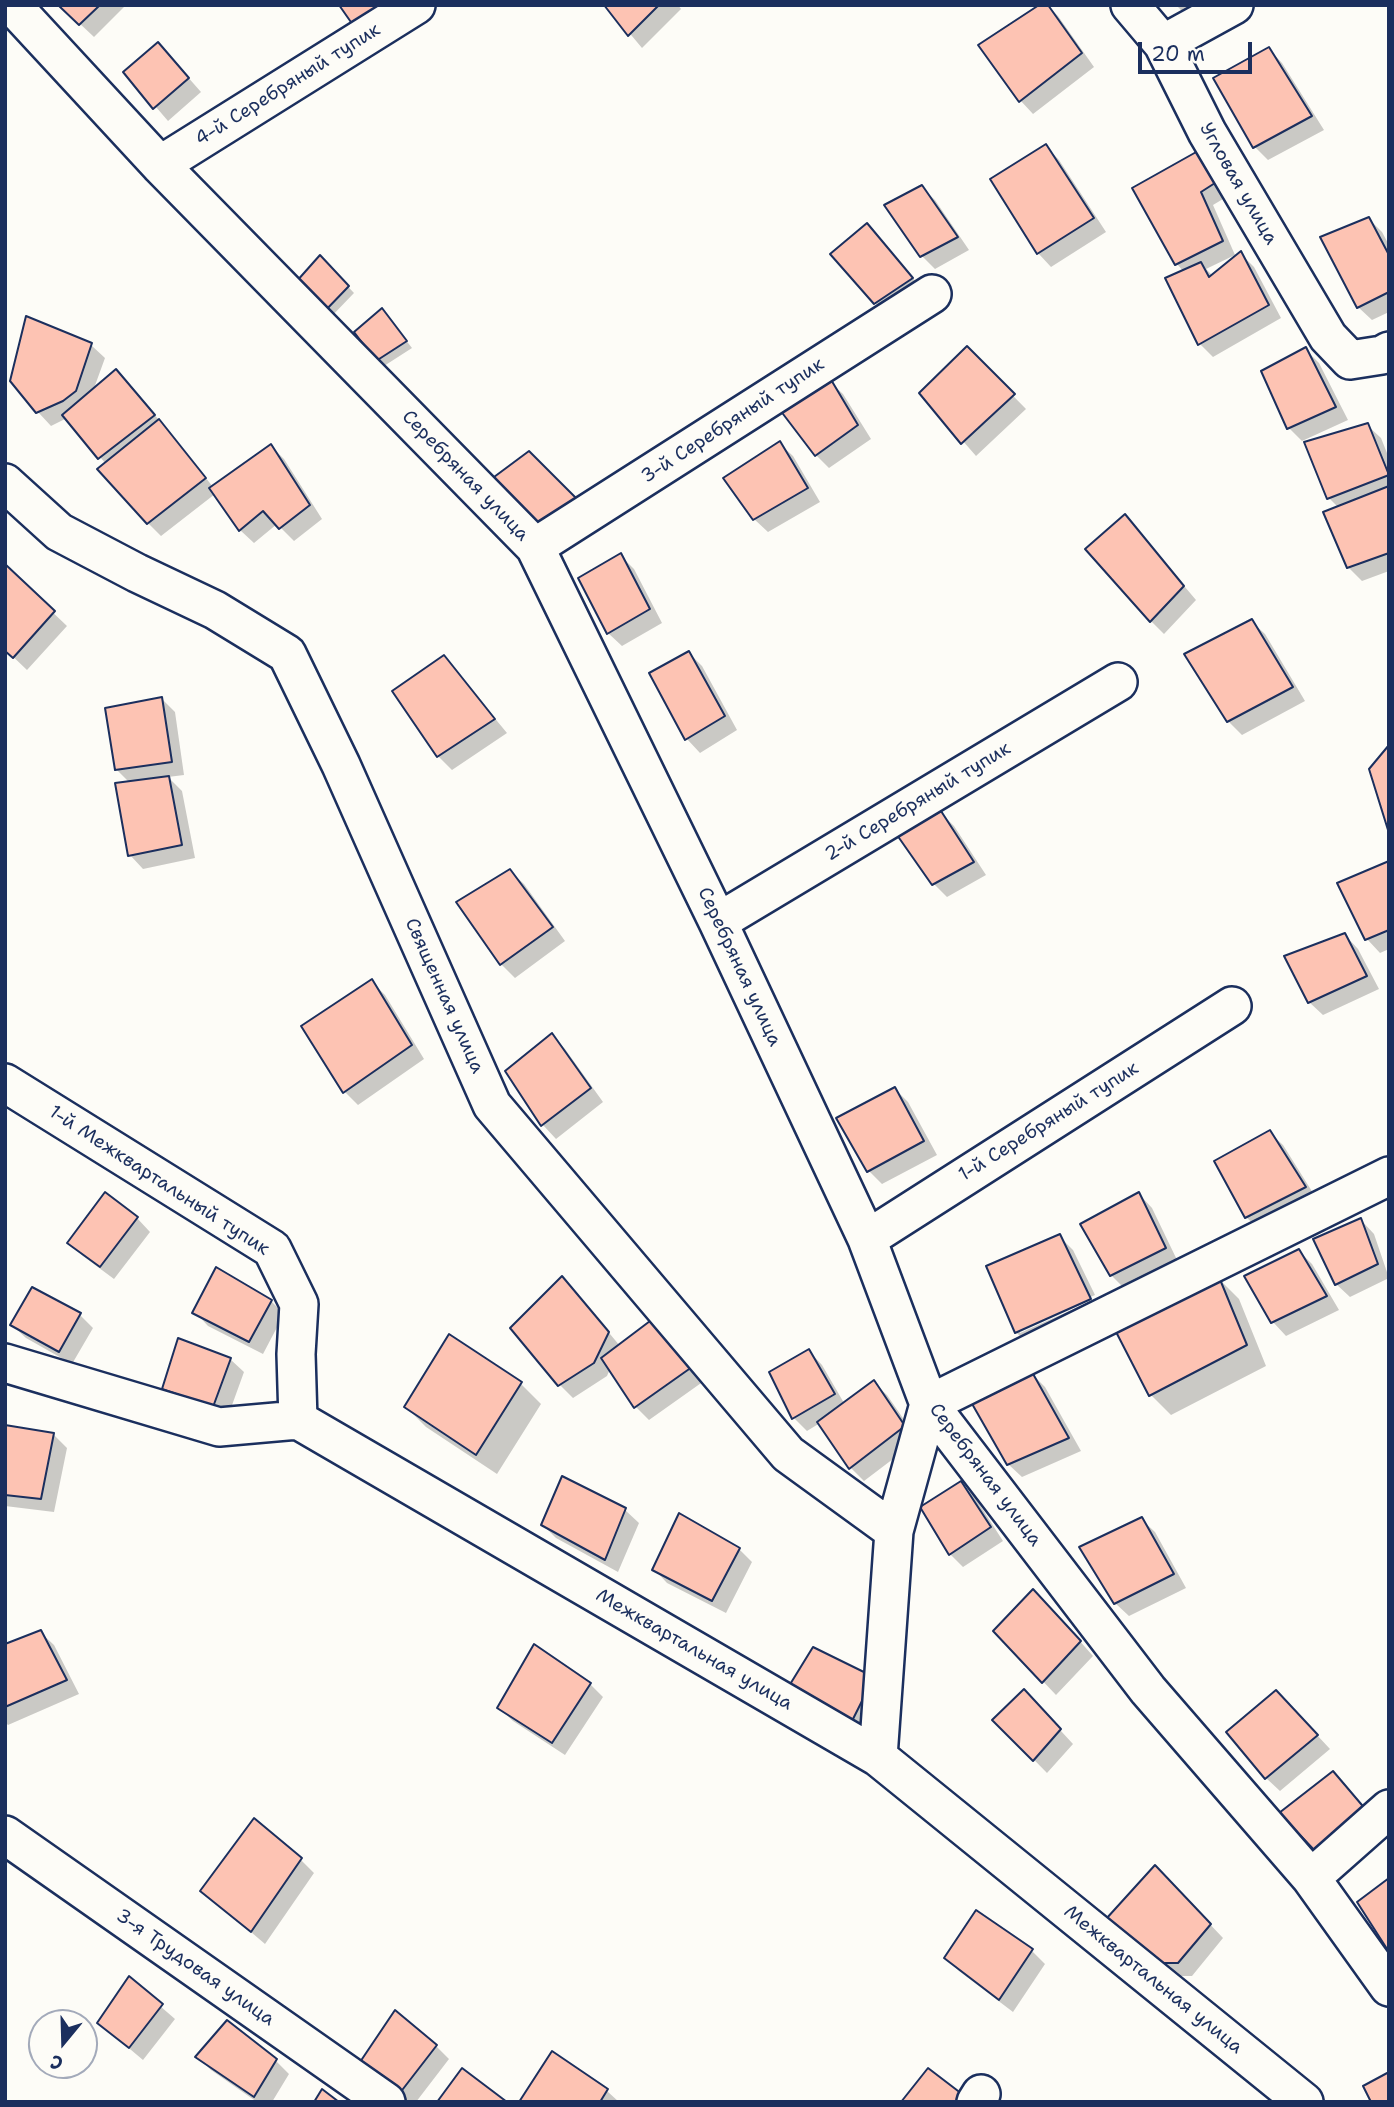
<!DOCTYPE html>
<html>
<head>
<meta charset="utf-8">
<style>
	body { margin:0 }
	#map { position:relative; width:1394px; height:2107px; overflow:hidden; background:#fdfcf7; font-family:"Shantell Sans",sans-serif }
	canvas { display:block }
	.frame { position:absolute; inset:0; border:7px solid #1b2f5e; pointer-events:none }
	.north { position:absolute; left:28px; top:2009px; width:70px; height:70px; box-sizing:border-box; background:#fdfcf7; border:2px solid #a3aaba; border-radius:50%; rotate:199deg; font-size:19px; font-weight:700; line-height:28px; text-align:center; color:#1b2f5e }
	.north::after { content:''; display:block; margin:auto; width:24px; height:32px; background:#1b2f5e; clip-path:polygon(50% 0,100% 100%,50% 72%,0 100%) }
	.scale { position:absolute; left:1138px; top:42px; width:114px; height:32px; box-sizing:border-box; border:4px solid #1b2f5e; border-top:0; padding-left:9px; font-size:21px; line-height:24px; white-space:nowrap; color:#1b2f5e; -webkit-text-stroke:5px #fdfcf7; paint-order:stroke }
</style>
</head>
<body>
<div id="map">
<canvas width="1394" height="2107"></canvas>
<div class="frame"></div>
<div class="north">С</div>
<div class="scale">20 m</div>
</div>
<script>
const ctx = document.querySelector('canvas').getContext('2d');
ctx.lineJoin = 'round';
function fill(path, color) { ctx.fillStyle = color; ctx.fill(path, 'evenodd'); }
function stroke(path, color, width, dash) { ctx.strokeStyle = color; ctx.lineWidth = width; ctx.lineCap = dash ? 'butt' : 'round'; ctx.setLineDash(dash || []); ctx.stroke(path); }
function write(font, color, halo, rows, align = 'center') {
  ctx.font = font + ' "Shantell Sans",sans-serif'; ctx.lineWidth = 6; ctx.setLineDash([]); ctx.textBaseline = 'middle'; ctx.strokeStyle = halo; ctx.fillStyle = color; for (const [text, x, y, turn = 0] of rows) {
    ctx.save(); ctx.translate(x, y); ctx.rotate((+turn || 0) * Math.PI / 180); ctx.textAlign = isNaN(turn) ? turn : align; if (halo) ctx.strokeText(text, 0, 0); ctx.fillText(text, 0, 0); ctx.restore();
  }
}
fill(new Path2D(`
	M 60,5 L 126,5 L 94,37 Z
	M 606,5 L 678,5 L 681,9 L 642,48 Z
	M 1047,5 L 1058,16 L 1094,67 L 1033,114 L 1020,100 Z
	M 1176,5 L 1192,5 L 1182,11 Z
	M 1269,49 L 1282,63 L 1324,130 L 1268,160 L 1255,147 Z
	M 171,58 L 201,92 L 168,121 L 126,72 Z
	M 1046,146 L 1059,160 L 1106,232 L 1051,267 L 1038,253 Z
	M 1198,153 L 1228,196 L 1213,205 L 1235,255 L 1206,269 L 1213,276 L 1241,254 L 1254,267 L 1281,318 L 1213,357 L 1200,344 L 1184,272 L 1177,264 Z
	M 921,187 L 935,200 L 969,250 L 935,269 L 922,256 Z
	M 1369,219 L 1382,232 L 1389,245 L 1389,312 L 1372,320 L 1358,307 Z
	M 867,225 L 925,292 L 889,316 L 875,303 Z
	M 320,257 L 354,293 L 330,318 L 324,312 Z
	M 388,317 L 412,348 L 384,366 L 378,360 Z
	M 91,345 L 105,358 L 93,391 L 116,371 L 167,429 L 213,487 L 271,446 L 284,459 L 322,519 L 294,541 L 277,524 L 254,543 L 240,530 L 215,494 L 161,536 L 148,523 L 106,464 L 67,418 L 51,426 L 38,412 Z
	M 967,349 L 1026,409 L 976,456 L 921,393 Z
	M 1305,349 L 1319,363 L 1348,420 L 1302,441 L 1289,428 Z
	M 829,381 L 843,394 L 871,439 L 829,468 L 816,455 Z
	M 1367,425 L 1381,438 L 1389,458 L 1389,571 L 1362,581 L 1348,567 L 1339,508 L 1329,498 Z
	M 779,443 L 793,456 L 820,502 L 768,532 L 754,519 Z
	M 1125,516 L 1196,600 L 1164,634 L 1151,621 Z
	M 621,556 L 634,569 L 662,623 L 622,646 L 608,633 Z
	M 5,567 L 67,626 L 27,670 L 5,649 Z
	M 1251,621 L 1265,634 L 1305,701 L 1242,735 L 1228,721 Z
	M 689,653 L 702,666 L 737,730 L 700,753 L 687,739 L 651,674 Z
	M 444,657 L 507,733 L 452,770 L 438,756 L 394,692 Z
	M 162,699 L 175,712 L 184,775 L 168,777 L 182,791 L 195,858 L 143,869 L 130,855 L 130,783 L 117,770 Z
	M 941,813 L 954,826 L 986,875 L 947,897 L 934,884 Z
	M 1389,863 L 1389,949 L 1380,953 L 1367,939 L 1340,884 Z
	M 510,871 L 524,884 L 565,941 L 515,978 L 501,964 L 458,903 Z
	M 1345,935 L 1358,949 L 1379,989 L 1323,1015 L 1309,1002 Z
	M 372,982 L 385,995 L 424,1059 L 358,1105 L 345,1092 L 304,1027 Z
	M 552,1035 L 565,1049 L 603,1102 L 556,1139 L 543,1125 L 507,1071 Z
	M 895,1089 L 908,1102 L 937,1155 L 882,1184 L 869,1171 Z
	M 1269,1132 L 1283,1145 L 1318,1201 L 1260,1230 L 1246,1217 Z
	M 1139,1194 L 1152,1208 L 1178,1262 L 1125,1289 L 1111,1275 Z
	M 137,1218 L 150,1232 L 114,1279 L 83,1256 L 69,1243 Z
	M 1361,1220 L 1374,1234 L 1389,1278 L 1350,1297 L 1336,1284 Z
	M 1059,1236 L 1073,1250 L 1095,1295 L 1020,1329 L 1020,1333 L 1096,1299 L 1103,1313 L 1029,1346 L 1016,1332 Z
	M 1299,1251 L 1312,1264 L 1339,1310 L 1286,1336 L 1273,1322 L 1247,1277 Z
	M 1219,1279 L 1239,1299 L 1266,1366 L 1171,1415 L 1151,1395 Z
	M 575,1292 L 620,1346 L 654,1320 L 704,1381 L 649,1420 L 636,1407 L 610,1369 L 607,1376 L 573,1398 L 560,1385 Z
	M 271,1301 L 284,1314 L 263,1354 L 208,1326 L 195,1312 Z
	M 80,1315 L 93,1328 L 72,1364 L 26,1338 L 12,1325 Z
	M 450,1336 L 521,1384 L 541,1404 L 497,1474 L 426,1427 L 406,1407 Z
	M 809,1351 L 822,1365 L 844,1403 L 873,1382 L 887,1395 L 918,1440 L 864,1481 L 851,1468 L 820,1423 L 807,1431 L 794,1418 Z
	M 230,1359 L 244,1372 L 227,1419 L 177,1402 L 164,1389 Z
	M 1032,1374 L 1045,1387 L 1081,1451 L 1022,1477 L 1008,1464 Z
	M 5,1426 L 54,1435 L 67,1448 L 54,1512 L 5,1506 Z
	M 563,1478 L 625,1510 L 639,1523 L 618,1572 L 556,1538 L 543,1525 Z
	M 961,1483 L 974,1496 L 1003,1541 L 963,1567 L 950,1554 Z
	M 1141,1519 L 1155,1532 L 1186,1588 L 1129,1616 L 1115,1603 Z
	M 739,1549 L 752,1562 L 726,1613 L 667,1583 L 654,1569 Z
	M 1047,1604 L 1093,1656 L 1056,1695 L 995,1631 Z
	M 40,1632 L 54,1645 L 79,1694 L 8,1725 L 5,1722 L 5,1646 Z
	M 873,1679 L 865,1733 L 805,1699 Z
	M 590,1684 L 603,1697 L 565,1755 L 513,1721 L 499,1708 Z
	M 1037,1705 L 1073,1744 L 1047,1773 L 995,1720 Z
	M 1289,1705 L 1330,1749 L 1280,1791 L 1266,1778 Z
	M 301,1860 L 314,1873 L 265,1944 L 203,1891 Z
	M 1168,1880 L 1223,1938 L 1192,1976 L 1168,1976 L 1121,1932 Z
	M 1031,1950 L 1045,1964 L 1013,2012 L 959,1971 L 946,1958 Z
	M 129,1979 L 175,2019 L 143,2060 L 99,2023 Z
	M 436,2046 L 449,2059 L 416,2102 L 400,2102 L 372,2081 Z
	M 553,2053 L 607,2091 L 619,2102 L 521,2102 Z
	M 198,2057 L 275,2060 L 289,2074 L 272,2102 L 257,2102 L 211,2070 Z`), '#0003');
const building = new Path2D(`
	M 58,5 L 100,5 L 79,25 Z
	M 339,5 L 387,5 L 353,25 Z
	M 604,5 L 659,5 L 628,36 Z
	M 1039,5 L 1048,5 L 1082,53 L 1019,102 L 978,45 Z
	M 158,42 L 189,78 L 153,109 L 123,72 Z
	M 1269,47 L 1312,116 L 1253,148 L 1213,78 Z
	M 1046,144 L 1094,218 L 1037,254 L 990,179 Z
	M 1198,151 L 1215,183 L 1201,192 L 1223,241 L 1175,265 L 1132,188 Z
	M 922,185 L 958,237 L 920,257 L 884,205 Z
	M 1369,217 L 1389,255 L 1389,292 L 1357,308 L 1320,237 Z
	M 867,223 L 913,278 L 874,304 L 830,254 Z
	M 1241,251 L 1269,305 L 1198,345 L 1165,278 L 1201,262 L 1209,277 Z
	M 320,255 L 349,286 L 323,313 L 296,282 Z
	M 382,308 L 407,341 L 376,361 L 354,332 Z
	M 26,316 L 92,343 L 76,391 L 63,401 L 36,413 L 10,381 Z
	M 967,346 L 1015,394 L 961,444 L 919,393 Z
	M 1306,347 L 1336,407 L 1287,429 L 1261,371 Z
	M 116,369 L 155,415 L 98,459 L 62,415 Z
	M 830,378 L 858,425 L 815,456 L 780,410 Z
	M 159,419 L 206,478 L 147,524 L 97,469 Z
	M 1368,423 L 1389,475 L 1327,499 L 1304,442 Z
	M 780,441 L 808,488 L 753,520 L 723,478 Z
	M 271,444 L 310,505 L 279,529 L 263,511 L 239,531 L 209,488 Z
	M 529,451 L 578,500 L 540,535 L 490,480 Z
	M 1389,486 L 1389,553 L 1347,568 L 1323,512 Z
	M 1125,514 L 1184,586 L 1150,622 L 1085,549 Z
	M 621,553 L 650,609 L 607,634 L 578,578 Z
	M 5,564 L 55,611 L 13,658 L 5,651 Z
	M 1252,619 L 1293,687 L 1227,722 L 1184,654 Z
	M 689,651 L 725,716 L 685,740 L 649,673 Z
	M 444,655 L 495,719 L 437,757 L 392,691 Z
	M 162,697 L 172,762 L 115,770 L 105,708 Z
	M 1389,745 L 1389,830 L 1388,830 L 1369,769 Z
	M 169,776 L 182,845 L 128,856 L 115,783 Z
	M 941,811 L 974,862 L 932,885 L 897,835 Z
	M 1389,861 L 1389,930 L 1365,940 L 1337,883 Z
	M 510,869 L 553,927 L 500,965 L 456,902 Z
	M 1345,933 L 1367,976 L 1308,1003 L 1284,956 Z
	M 372,979 L 412,1045 L 343,1093 L 301,1026 Z
	M 552,1033 L 591,1088 L 541,1126 L 505,1071 Z
	M 895,1087 L 924,1141 L 867,1172 L 836,1118 Z
	M 1270,1130 L 1306,1187 L 1245,1218 L 1214,1161 Z
	M 105,1192 L 138,1217 L 100,1267 L 67,1243 Z
	M 1139,1192 L 1166,1248 L 1110,1276 L 1080,1224 Z
	M 1361,1218 L 1378,1264 L 1335,1285 L 1313,1239 Z
	M 1060,1234 L 1091,1299 L 1015,1333 L 986,1266 Z
	M 1299,1249 L 1327,1296 L 1271,1323 L 1244,1276 Z
	M 216,1267 L 272,1300 L 249,1342 L 192,1313 Z
	M 562,1276 L 609,1332 L 594,1363 L 558,1386 L 510,1328 Z
	M 1219,1277 L 1247,1345 L 1149,1396 L 1113,1326 Z
	M 32,1287 L 81,1313 L 59,1352 L 10,1325 Z
	M 654,1318 L 692,1367 L 634,1408 L 601,1358 Z
	M 449,1334 L 522,1382 L 476,1455 L 404,1407 Z
	M 178,1338 L 231,1358 L 213,1407 L 162,1389 Z
	M 809,1349 L 835,1394 L 792,1419 L 769,1372 Z
	M 1032,1372 L 1069,1438 L 1007,1465 L 971,1402 Z
	M 874,1380 L 905,1426 L 849,1469 L 817,1422 Z
	M 5,1425 L 54,1433 L 41,1499 L 5,1495 Z
	M 562,1476 L 626,1508 L 605,1560 L 541,1525 Z
	M 961,1481 L 991,1527 L 949,1555 L 920,1507 Z
	M 679,1513 L 740,1548 L 712,1601 L 652,1570 Z
	M 1142,1517 L 1174,1574 L 1114,1604 L 1079,1547 Z
	M 1033,1589 L 1081,1641 L 1042,1683 L 993,1631 Z
	M 41,1630 L 67,1680 L 5,1707 L 5,1644 Z
	M 534,1644 L 591,1683 L 552,1743 L 497,1708 Z
	M 813,1647 L 874,1677 L 852,1721 L 789,1686 Z
	M 1024,1689 L 1061,1729 L 1033,1761 L 992,1720 Z
	M 1276,1690 L 1318,1735 L 1265,1779 L 1226,1732 Z
	M 1333,1771 L 1367,1811 L 1317,1853 L 1279,1813 Z
	M 254,1818 L 302,1858 L 251,1932 L 200,1891 Z
	M 1155,1865 L 1211,1924 L 1178,1963 L 1153,1963 L 1106,1919 Z
	M 1389,1878 L 1389,1952 L 1357,1902 Z
	M 976,1910 L 1033,1949 L 999,2000 L 944,1958 Z
	M 129,1976 L 163,2004 L 129,2048 L 97,2023 Z
	M 395,2010 L 437,2045 L 396,2098 L 356,2068 Z
	M 227,2020 L 277,2059 L 254,2097 L 195,2057 Z
	M 552,2051 L 608,2089 L 600,2102 L 519,2102 Z
	M 462,2068 L 507,2102 L 437,2102 Z
	M 928,2068 L 962,2094 L 956,2102 L 901,2102 Z
	M 1389,2072 L 1389,2102 L 1371,2102 L 1363,2086 Z
	M 322,2089 L 339,2102 L 314,2102 Z`);
fill(building, '#fdc3b3');
stroke(building, '#1b2f5e', 2);
const minor = new Path2D(`
	M 12,5 L 160,165 L 535,547 L 718,922 L 867,1239 L 929,1404 L 1148,1690 L 1311,1878 L 1389,1987
	M 1130,5 L 1163,44 L 1207,132 L 1328,337 L 1350,360 L 1382,355 L 1389,351
	M 1163,44 L 1234,5
	M 160,165 L 416,5
	M 5,483 L 59,532 L 137,573 L 215,610 L 287,654 L 341,765 L 492,1105 L 788,1454 L 894,1531
	M 535,547 L 932,294
	M 718,922 L 1118,682
	M 5,1083 L 272,1249 L 299,1304 L 296,1354 L 298,1420
	M 867,1239 L 1232,1006
	M 5,1363 L 219,1427 L 298,1420 L 878,1757 L 1304,2102
	M 878,1757 L 894,1531 L 929,1404 L 1389,1176
	M 5,1835 L 386,2102
	M 1311,1878 L 1389,1809
	M 976,2102 L 981,2094`);
stroke(minor, '#1b2f5e', 42);
stroke(minor, '#fdfcf7', 37);
write('19px', '#1b2f5e', '#fdfcf7', [
	["4-й Серебряный тупик",288,85,-32],
	["Угловая улица",1238,184,60],
	["3-й Серебряный тупик",733,421,-33],
	["Серебряная улица",465,476,46],
	["2-й Серебряный тупик",918,802,-31],
	["Серебряная улица",739,967,65],
	["Священная улица",444,996,66],
	["1-й Серебряный тупик",1049,1122,-32],
	["1-й Межквартальный тупик",159,1181,33],
	["Серебряная улица",985,1475,53],
	["Межквартальная улица",694,1650,30],
	["3-я Трудовая улица",195,1968,35],
	["Межквартальная улица",1153,1980,39]
]);
</script>
</body>
</html>
